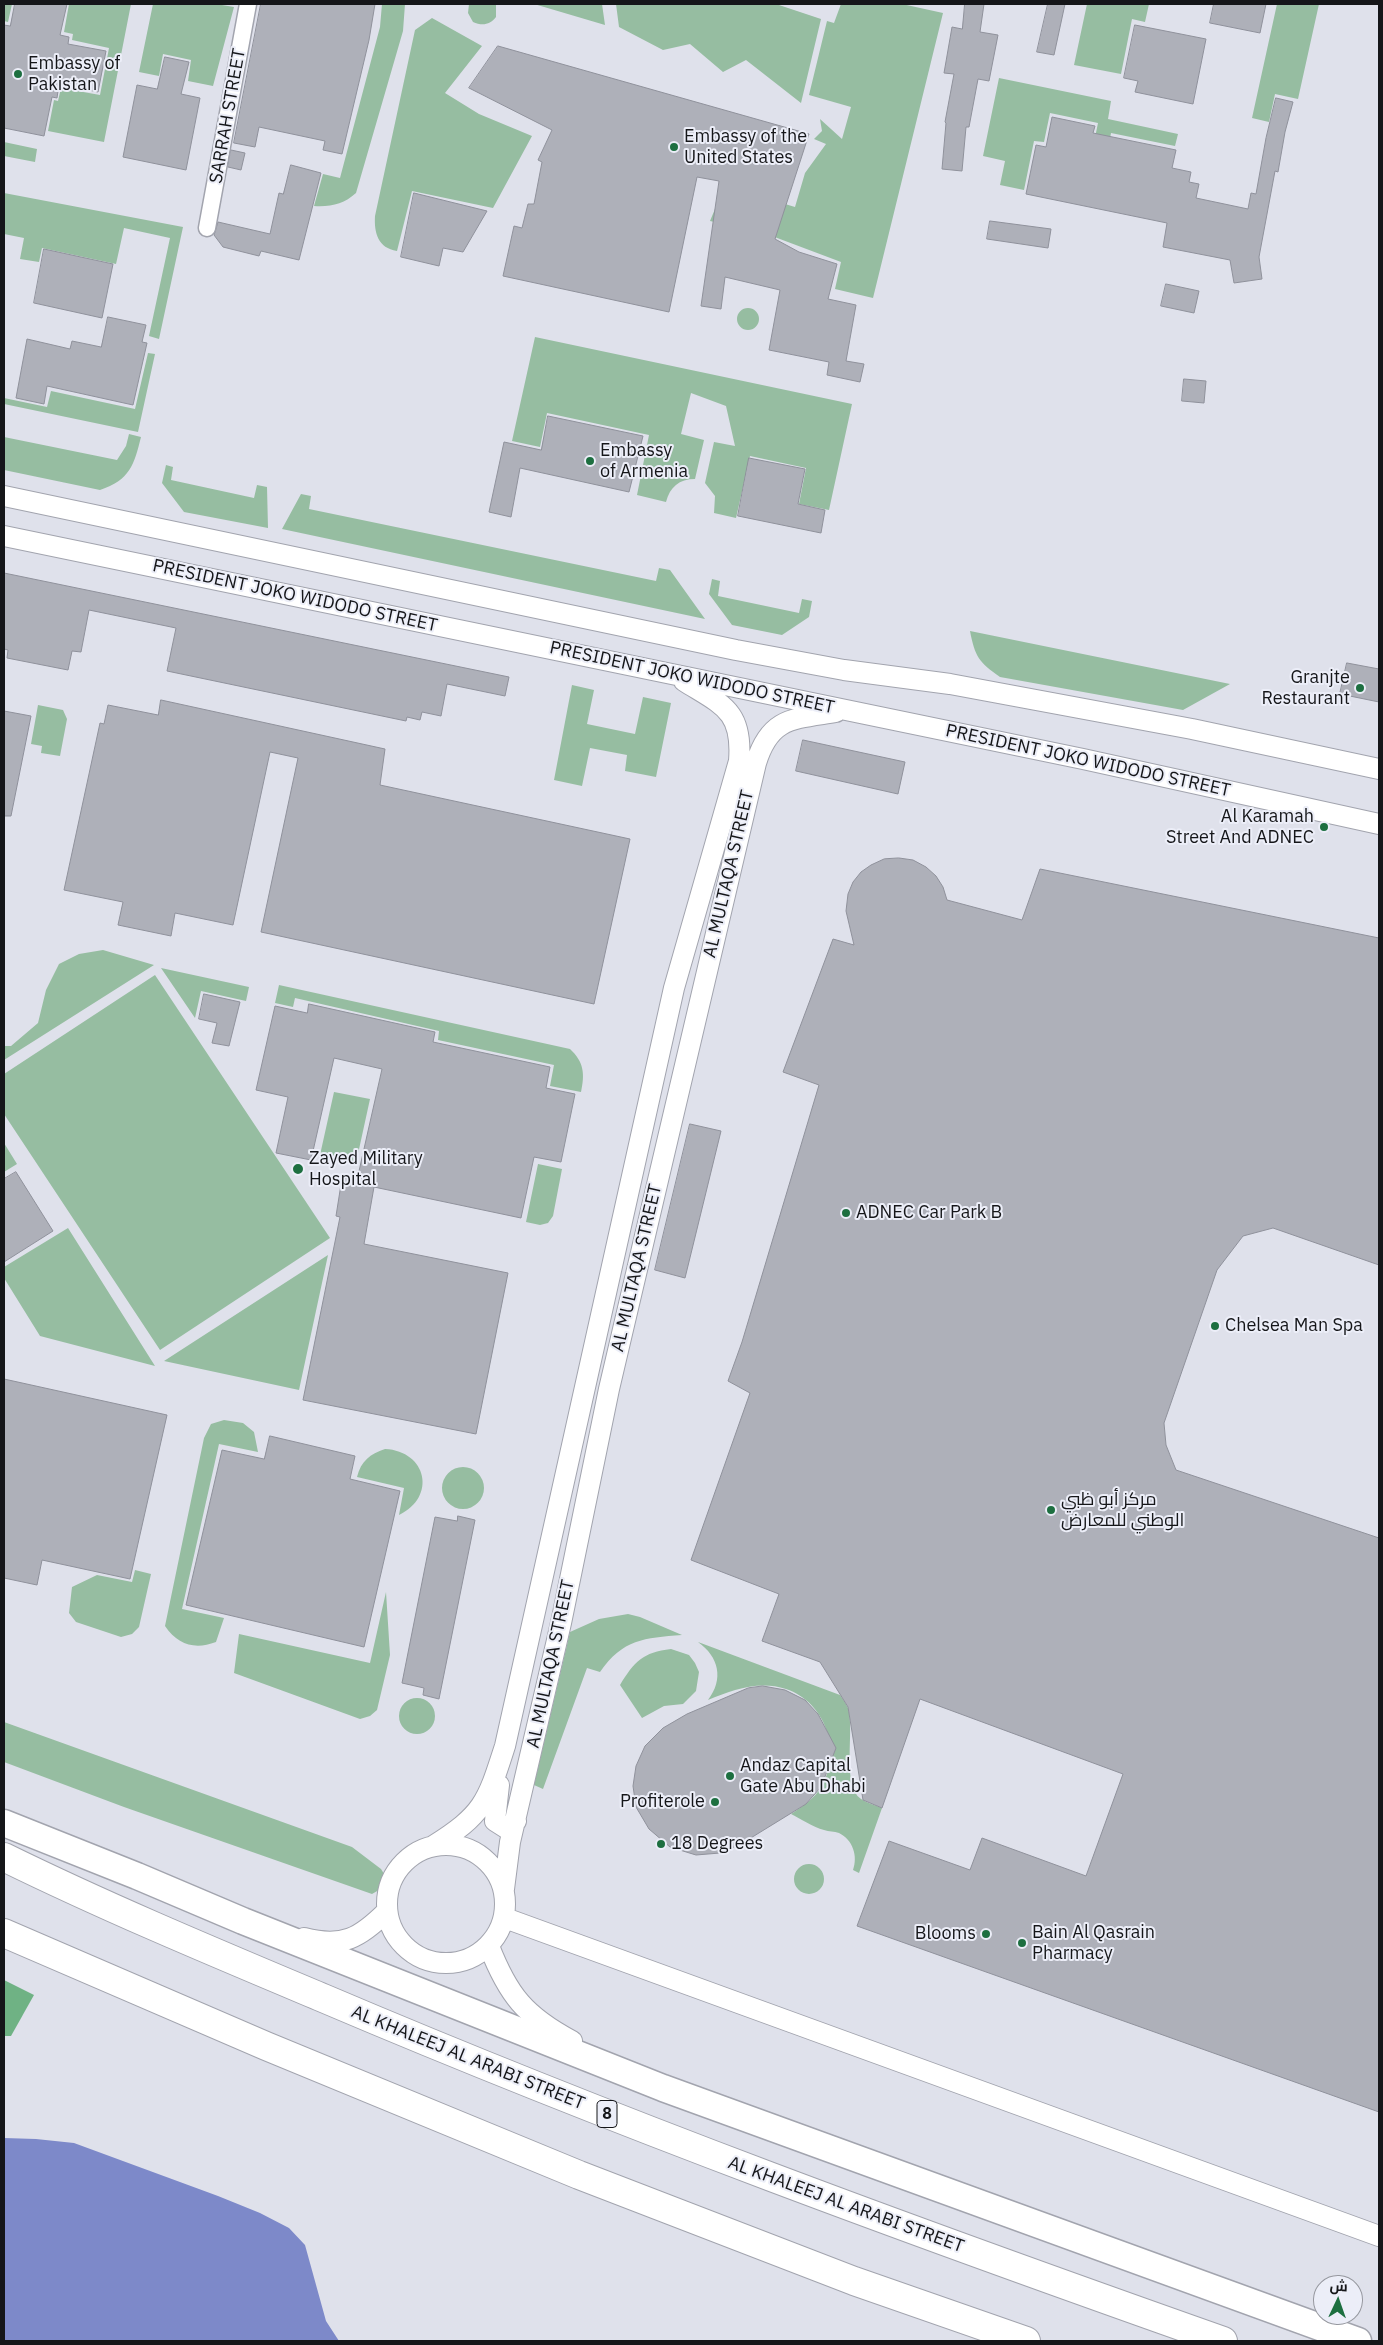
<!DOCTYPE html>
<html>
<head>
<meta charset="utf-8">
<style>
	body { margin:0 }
	#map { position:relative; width:1383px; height:2345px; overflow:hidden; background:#dfe1eb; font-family:"IBM Plex Sans",Cairo,sans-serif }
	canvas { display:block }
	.frame { position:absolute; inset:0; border:5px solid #151619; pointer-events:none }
	.north { position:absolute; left:1313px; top:2275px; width:50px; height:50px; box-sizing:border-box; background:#eceef8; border:1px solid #96989f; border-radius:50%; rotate:3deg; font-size:14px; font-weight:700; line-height:20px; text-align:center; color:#151619 }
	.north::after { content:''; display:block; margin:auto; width:18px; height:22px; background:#1d6f40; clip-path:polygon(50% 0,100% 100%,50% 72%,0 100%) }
</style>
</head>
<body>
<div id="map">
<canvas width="1383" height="2345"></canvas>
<div class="frame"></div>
<div class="north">ش</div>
</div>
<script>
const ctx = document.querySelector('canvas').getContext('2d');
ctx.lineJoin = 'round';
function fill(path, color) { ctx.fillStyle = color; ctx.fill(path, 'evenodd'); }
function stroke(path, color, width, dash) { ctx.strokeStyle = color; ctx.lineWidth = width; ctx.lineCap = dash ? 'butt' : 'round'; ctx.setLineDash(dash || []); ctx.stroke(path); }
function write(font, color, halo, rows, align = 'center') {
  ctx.font = font + ' "IBM Plex Sans",Cairo,sans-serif'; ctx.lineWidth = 4; ctx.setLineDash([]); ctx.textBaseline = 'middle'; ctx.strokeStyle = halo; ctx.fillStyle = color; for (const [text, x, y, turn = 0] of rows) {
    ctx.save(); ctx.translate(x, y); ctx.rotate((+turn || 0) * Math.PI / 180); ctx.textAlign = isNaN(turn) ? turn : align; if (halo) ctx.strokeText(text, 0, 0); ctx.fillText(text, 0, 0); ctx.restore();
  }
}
fill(new Path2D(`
	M 4,4 L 12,4 L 8,22 L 4,21 Z
	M 69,4 L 131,4 L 104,142 L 48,131 L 54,100 L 58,101 L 61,88 L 100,95 L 109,48 L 72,40 L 73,34 L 64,32 Z
	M 153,4 L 216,4 L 234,7 L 213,86 L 188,81 L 191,60 L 163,54 L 159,76 L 139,72 Z
	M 382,4 L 405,4 L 403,31 L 356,193 C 344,204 331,207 314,206 L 323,174 L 340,178 L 380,27 Z
	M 469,4 L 496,4 L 496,17 C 490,25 482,26 473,22 L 468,13 Z
	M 534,4 L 602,4 L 605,25 Z
	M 616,4 L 776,4 L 821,19 L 801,103 L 746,60 L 723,72 L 690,44 L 663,50 L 619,27 Z
	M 841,4 L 902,4 L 943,13 L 873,298 L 835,289 L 841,262 L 764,233 L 710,221 L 715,209 L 776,234 L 785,204 L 795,207 L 805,173 L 826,144 L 814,139 L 822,131 L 820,119 L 842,139 L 851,107 L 809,95 L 827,21 L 834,23 Z
	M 1087,4 L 1149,4 L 1145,22 L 1132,19 L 1121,74 L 1074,65 Z
	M 1277,4 L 1319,4 L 1298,99 L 1275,94 L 1269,122 L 1252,118 Z
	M 432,18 L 482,46 L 445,93 L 479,114 L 532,136 L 493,208 L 412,191 L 397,251 C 378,248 374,233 375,216 L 415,30 Z
	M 999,78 L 1111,101 L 1108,119 L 1178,134 L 1175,146 L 1111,133 L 1107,155 L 1092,152 L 1098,123 L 1050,113 L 1044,142 L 1034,141 L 1024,190 L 1000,185 L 1005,161 L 983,156 Z
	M 4,142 L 37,149 L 35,162 L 4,156 Z
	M 4,193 L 183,227 L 159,339 L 149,336 L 170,238 L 124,228 L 116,264 L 42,248 L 39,262 L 20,259 L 24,238 L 4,234 Z
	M737 319a11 11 0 1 1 22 0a11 11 0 1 1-22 0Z
	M 535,337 L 852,404 L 829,510 L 799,504 L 806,468 L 750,456 L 736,518 L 714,513 L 715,496 L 705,483 L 714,442 L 735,446 L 726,406 L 691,393 L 681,434 L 704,440 L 695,479 C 679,479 670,487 666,502 L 637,495 L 649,435 L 547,413 L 540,447 L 512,441 Z
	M 148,353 L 155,354 L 138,432 L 4,404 L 4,398 L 47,407 L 51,391 L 135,409 Z
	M 129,434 L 141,437 C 134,465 130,480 100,490 L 4,470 L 4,437 L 117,460 L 126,446 Z
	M 166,465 L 173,467 L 171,480 L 254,498 L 257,485 L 267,487 L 268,528 L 184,512 L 162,483 Z
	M 301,494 L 311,496 L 309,509 L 656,581 L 659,568 L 670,570 L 705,619 L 282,529 Z
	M 712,579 L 720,581 L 718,596 L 799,613 L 802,599 L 812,601 L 809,617 L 782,635 L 732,625 L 709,594 Z
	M 970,631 L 1230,684 L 1183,710 L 1000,677 C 979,662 975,657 970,631 Z
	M 572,685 L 594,690 L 587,724 L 635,734 L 643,697 L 671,703 L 656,777 L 625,771 L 627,755 L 590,748 L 582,786 L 554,780 Z
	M 38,705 L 63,710 L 67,719 L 60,756 L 41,753 L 42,746 L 31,744 Z
	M 103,950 L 154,965 L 4,1060 L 4,1046 L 11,1046 L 38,1023 L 46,990 L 59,964 L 79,954 Z
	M 161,968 L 249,987 L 246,1001 L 201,991 L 195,1018 Z
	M 155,975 L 330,1238 L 160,1350 L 4,1114 L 4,1074 Z
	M 279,985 L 570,1049 C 584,1062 585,1074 581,1092 L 550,1086 L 554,1065 L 438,1040 L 439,1031 L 295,998 L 293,1007 L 275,1003 Z
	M 334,1092 L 370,1099 L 356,1163 L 320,1155 Z
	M 4,1143 L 17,1164 L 4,1172 Z
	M 538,1164 L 562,1169 L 553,1216 L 548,1223 L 540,1225 L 526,1222 Z
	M 68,1228 L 155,1366 L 40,1336 L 4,1278 L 4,1267 Z
	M 328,1255 L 299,1390 L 164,1361 Z
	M 224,1420 L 243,1423 L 254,1432 L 258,1452 L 219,1444 L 182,1609 L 224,1618 L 216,1642 C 195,1650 178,1645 165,1626 L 204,1438 L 211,1424 Z
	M 385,1449 C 427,1451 437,1497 399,1515 L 404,1488 L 357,1477 C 361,1461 370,1454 385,1449 Z
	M442 1488a21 21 0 1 1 42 0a21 21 0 1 1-42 0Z
	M 135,1570 L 151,1574 L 139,1627 L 132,1634 L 121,1637 L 76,1622 L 69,1613 L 72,1587 L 97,1575 L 132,1582 Z
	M 386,1592 L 390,1655 L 377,1710 L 370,1716 L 360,1719 L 234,1673 L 239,1634 L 370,1663 Z
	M 628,1614 L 640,1617 L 682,1635 C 644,1638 623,1639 600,1672 L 587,1668 L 543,1789 L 534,1785 L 570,1632 L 599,1619 Z
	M 698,1642 L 840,1695 C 843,1699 846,1704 848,1708 C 855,1731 841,1785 861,1799 C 867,1803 875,1805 882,1808 L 859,1873 L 853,1870 C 858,1856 853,1840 839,1833 C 834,1831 829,1832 824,1830 C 813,1827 801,1819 791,1814 C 802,1807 815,1798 822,1786 C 842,1750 825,1702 786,1689 C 759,1680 732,1690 708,1700 C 724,1679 719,1657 698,1642 Z
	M 671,1649 L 689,1655 L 695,1663 L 699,1672 L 696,1691 L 683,1704 L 664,1706 L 642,1718 L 620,1685 C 634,1662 643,1652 671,1649 Z
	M399 1716a18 18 0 1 1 36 0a18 18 0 1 1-36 0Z
	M 4,1722 L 352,1847 L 381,1869 L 386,1877 L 384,1887 L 372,1894 L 124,1807 L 4,1762 Z
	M794 1879a15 15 0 1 1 30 0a15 15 0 1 1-30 0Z`), '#96bda1');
fill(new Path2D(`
	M 4,1980 L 34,1995 L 11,2036 L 4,2036 Z`), '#6fb284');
fill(new Path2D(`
	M 4,2138 L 36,2139 L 74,2143 L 218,2196 L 260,2213 L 289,2228 L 305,2245 L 326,2321 L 339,2341 L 4,2341 Z`), '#7d89c9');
const building = new Path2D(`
	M 15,4 L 67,4 L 60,35 L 69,37 L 68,44 L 106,51 L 98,92 L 59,84 L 57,98 L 52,97 L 44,136 L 4,128 L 4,25 L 10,26 Z
	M 261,4 L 375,4 L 369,40 L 342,154 L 323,150 L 325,141 L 259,127 L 255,147 L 234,143 Z
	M 965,4 L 984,4 L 980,32 L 998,35 L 989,81 L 978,79 L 969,127 L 966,127 L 962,171 L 942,169 L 946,123 L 945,122 L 954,74 L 944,73 L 952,27 L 962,29 Z
	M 1048,4 L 1065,4 L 1054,55 L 1037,52 Z
	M 1214,4 L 1266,4 L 1260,33 L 1210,23 Z
	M 1135,25 L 1206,39 L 1193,104 L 1135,92 L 1138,81 L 1124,78 Z
	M 498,46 L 809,134 L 775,239 L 799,252 L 837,264 L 828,299 L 856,305 L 846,361 L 864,364 L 860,382 L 827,375 L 829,362 L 769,350 L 780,290 L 725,277 L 721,309 L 701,306 L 719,181 L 697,177 L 669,312 L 503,276 L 514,226 L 522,228 L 528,204 L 534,204 L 542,162 L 538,160 L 552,130 L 469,88 Z
	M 165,57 L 189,62 L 181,94 L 200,98 L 186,170 L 123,157 L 137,85 L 157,89 Z
	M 1276,98 L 1293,102 L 1285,132 L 1278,172 L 1275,171 L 1259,257 L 1262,279 L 1234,283 L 1230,260 L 1163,247 L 1167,223 L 1026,194 L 1036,145 L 1046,147 L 1052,117 L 1095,126 L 1093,133 L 1176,150 L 1172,168 L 1191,172 L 1189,182 L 1199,184 L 1196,198 L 1248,209 L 1251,193 L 1256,194 L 1266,138 Z
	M 231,150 L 245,153 L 241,170 L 228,167 Z
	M 291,165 L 321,173 L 299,260 L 261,251 L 259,256 L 223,247 L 214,235 L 218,222 L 270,234 L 279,193 L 283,194 Z
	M 414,193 L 487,211 L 463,252 L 443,248 L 439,266 L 401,257 Z
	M 990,221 L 1051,229 L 1048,248 L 987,239 Z
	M 44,249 L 113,264 L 102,318 L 34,303 Z
	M 1166,284 L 1199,291 L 1194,313 L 1161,306 Z
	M 108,317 L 146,325 L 142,342 L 147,343 L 133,405 L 47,386 L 44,404 L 16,398 L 27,339 L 70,349 L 72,341 L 101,347 Z
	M 1184,379 L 1206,381 L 1204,403 L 1182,401 Z
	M 548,416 L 643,436 L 629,492 L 520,468 L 511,517 L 489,512 L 504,442 L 541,450 Z
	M 749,458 L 805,469 L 798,504 L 825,510 L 821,533 L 738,516 Z
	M 4,573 L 509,677 L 505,696 L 447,684 L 441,716 L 422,712 L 420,720 L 407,717 L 406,721 L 167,671 L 176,628 L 89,610 L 81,652 L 72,651 L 68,670 L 7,658 L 8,650 L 4,649 Z
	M 1347,663 L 1379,669 L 1379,702 L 1340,694 Z
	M 161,700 L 385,749 L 380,785 L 630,839 L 594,1004 L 261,932 L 298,758 L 270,752 L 233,925 L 175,913 L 171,936 L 118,925 L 123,902 L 64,890 L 100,723 L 104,724 L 108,705 L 158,715 Z
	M 4,711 L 31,716 L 11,816 L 4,816 Z
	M 803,740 L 905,762 L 898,794 L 796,771 Z
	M 899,858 L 913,860 L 926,867 L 936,876 L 943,887 L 947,900 L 1022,920 L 1040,869 L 1379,938 L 1379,1265 L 1273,1228 L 1243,1236 L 1217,1270 L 1164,1423 L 1166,1445 L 1176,1470 L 1379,1538 L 1379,2112 L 857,1926 L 889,1841 L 970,1870 L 982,1838 L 1086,1876 L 1123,1774 L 920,1699 L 882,1808 L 863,1800 L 848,1707 L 820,1662 L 762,1641 L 779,1594 L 691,1560 L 750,1393 L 728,1381 L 742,1342 L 819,1085 L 783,1072 L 833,939 L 854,945 L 846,911 L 848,894 L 853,882 L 861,872 L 871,865 L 884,859 Z
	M 204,994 L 240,1002 L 229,1046 L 212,1043 L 217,1023 L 199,1019 Z
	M 309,1004 L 435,1032 L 433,1042 L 550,1067 L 546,1088 L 575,1094 L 561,1162 L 534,1157 L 521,1218 L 374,1187 L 364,1244 L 508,1273 L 476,1434 L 303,1400 L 340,1217 L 336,1216 L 342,1178 L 357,1180 L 382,1069 L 334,1058 L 311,1160 L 276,1153 L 288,1097 L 256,1090 L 275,1006 L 307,1013 Z
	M 690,1124 L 721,1131 L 685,1278 L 655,1270 Z
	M 16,1172 L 53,1231 L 4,1262 L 4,1179 Z
	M 4,1379 L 167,1415 L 130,1579 L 42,1560 L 37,1585 L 4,1578 Z
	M 270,1436 L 355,1456 L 350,1479 L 400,1491 L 364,1647 L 186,1605 L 222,1450 L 264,1459 Z
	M 458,1516 L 475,1520 L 439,1699 L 423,1695 L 424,1688 L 402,1683 L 435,1517 L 457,1521 Z
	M 763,1686 L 785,1690 L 805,1700 L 818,1714 L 836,1748 L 821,1787 L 806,1804 L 741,1844 L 720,1853 L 696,1855 L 670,1847 L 649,1829 L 636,1807 L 633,1786 L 636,1766 L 645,1746 L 663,1728 L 687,1714 L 748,1688 Z`);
fill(building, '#aeb0b9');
stroke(building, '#8f919b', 1);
const minor = new Path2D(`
	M 207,228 L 248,4`);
const tertiary = new Path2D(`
	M 4,496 L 736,650 L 844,670 L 950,684 L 1192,729 L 1379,769
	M 4,536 L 1083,759 L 1379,824
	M 499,1785 L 495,1821 L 506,1828 L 516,1821
	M387 1904a59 59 0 1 1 118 0a59 59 0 1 1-118 0Z
	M 433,1846 C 484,1814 487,1802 505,1746 L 674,988 L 739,761 C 743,710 722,705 684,681
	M 504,1889 L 510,1842 L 561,1623 L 609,1389 L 756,763 C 770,717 793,719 836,712
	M 505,1918 L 1379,2236
	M 304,1938 C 343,1948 360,1938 387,1911
	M 489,1946 C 508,1995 525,2016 572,2041`);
const primary = new Path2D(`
	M 4,1823 L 137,1876 L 243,1921 L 663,2088 L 1358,2341`);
const trunk = new Path2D(`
	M 4,1857 C 108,1908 216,1953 323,1998 C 619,2124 920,2234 1223,2341
	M 4,1933 L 266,2046 L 579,2175 L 854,2281 L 1026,2341`);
stroke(minor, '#a2a4ae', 19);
stroke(tertiary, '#a2a4ae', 22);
stroke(primary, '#a2a4ae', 29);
stroke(trunk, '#a2a4ae', 30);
stroke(minor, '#fff', 16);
stroke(tertiary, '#fff', 20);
stroke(primary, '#fff', 26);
stroke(trunk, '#fff', 28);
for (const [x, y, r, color] of [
	[18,74,5,"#1d6f40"],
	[674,147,5,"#1d6f40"],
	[590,461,5,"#1d6f40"],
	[1360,688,5,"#1d6f40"],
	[1324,827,5,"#1d6f40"],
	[298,1169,6,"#1d6f40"],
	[846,1213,5,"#1d6f40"],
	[1215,1326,5,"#1d6f40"],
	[1051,1510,5,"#1d6f40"],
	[730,1776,5,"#1d6f40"],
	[715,1802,5,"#1d6f40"],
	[661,1844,5,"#1d6f40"],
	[986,1934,5,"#1d6f40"],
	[1022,1943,5,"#1d6f40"]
]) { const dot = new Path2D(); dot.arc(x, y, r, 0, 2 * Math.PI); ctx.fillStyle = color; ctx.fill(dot); stroke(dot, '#eceef8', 2); }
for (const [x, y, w] of [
	[607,2114,20]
]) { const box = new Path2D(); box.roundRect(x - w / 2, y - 13.5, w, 27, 4); ctx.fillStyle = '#eceef8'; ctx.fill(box); stroke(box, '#151619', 1); }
write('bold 16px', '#151619', null, [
	["8",607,2114]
]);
write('18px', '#151619', '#eceef8', [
	["Embassy of",28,64],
	["Pakistan",28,85],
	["Embassy of the",684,137],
	["United States",684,158],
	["Embassy",600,451],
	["of Armenia",600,472],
	["Granjte",1350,678,"right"],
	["Restaurant",1350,699,"right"],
	["Al Karamah",1314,817,"right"],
	["Street And ADNEC",1314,838,"right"],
	["Zayed Military",309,1159],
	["Hospital",309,1180],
	["ADNEC Car Park B",856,1213],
	["Chelsea Man Spa",1225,1326],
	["مركز أبو ظبي",1061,1500],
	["الوطني للمعارض",1061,1521],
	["Andaz Capital",740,1766],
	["Gate Abu Dhabi",740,1787],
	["Profiterole",705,1802,"right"],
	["18 Degrees",671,1844],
	["Bain Al Qasrain",1032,1933],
	["Pharmacy",1032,1954],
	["Blooms",976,1934,"right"]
], 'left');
write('18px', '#151619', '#eceef8', [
	["SARRAH STREET",228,116,-80],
	["PRESIDENT JOKO WIDODO STREET",295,596,12],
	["PRESIDENT JOKO WIDODO STREET",692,678,12],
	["PRESIDENT JOKO WIDODO STREET",1088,761,12],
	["AL MULTAQA STREET",729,874,-77],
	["AL MULTAQA STREET",637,1268,-77],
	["AL MULTAQA STREET",551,1664,-78],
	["AL KHALEEJ AL ARABI STREET",468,2058,22],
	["AL KHALEEJ AL ARABI STREET",846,2205,20]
]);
</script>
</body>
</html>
